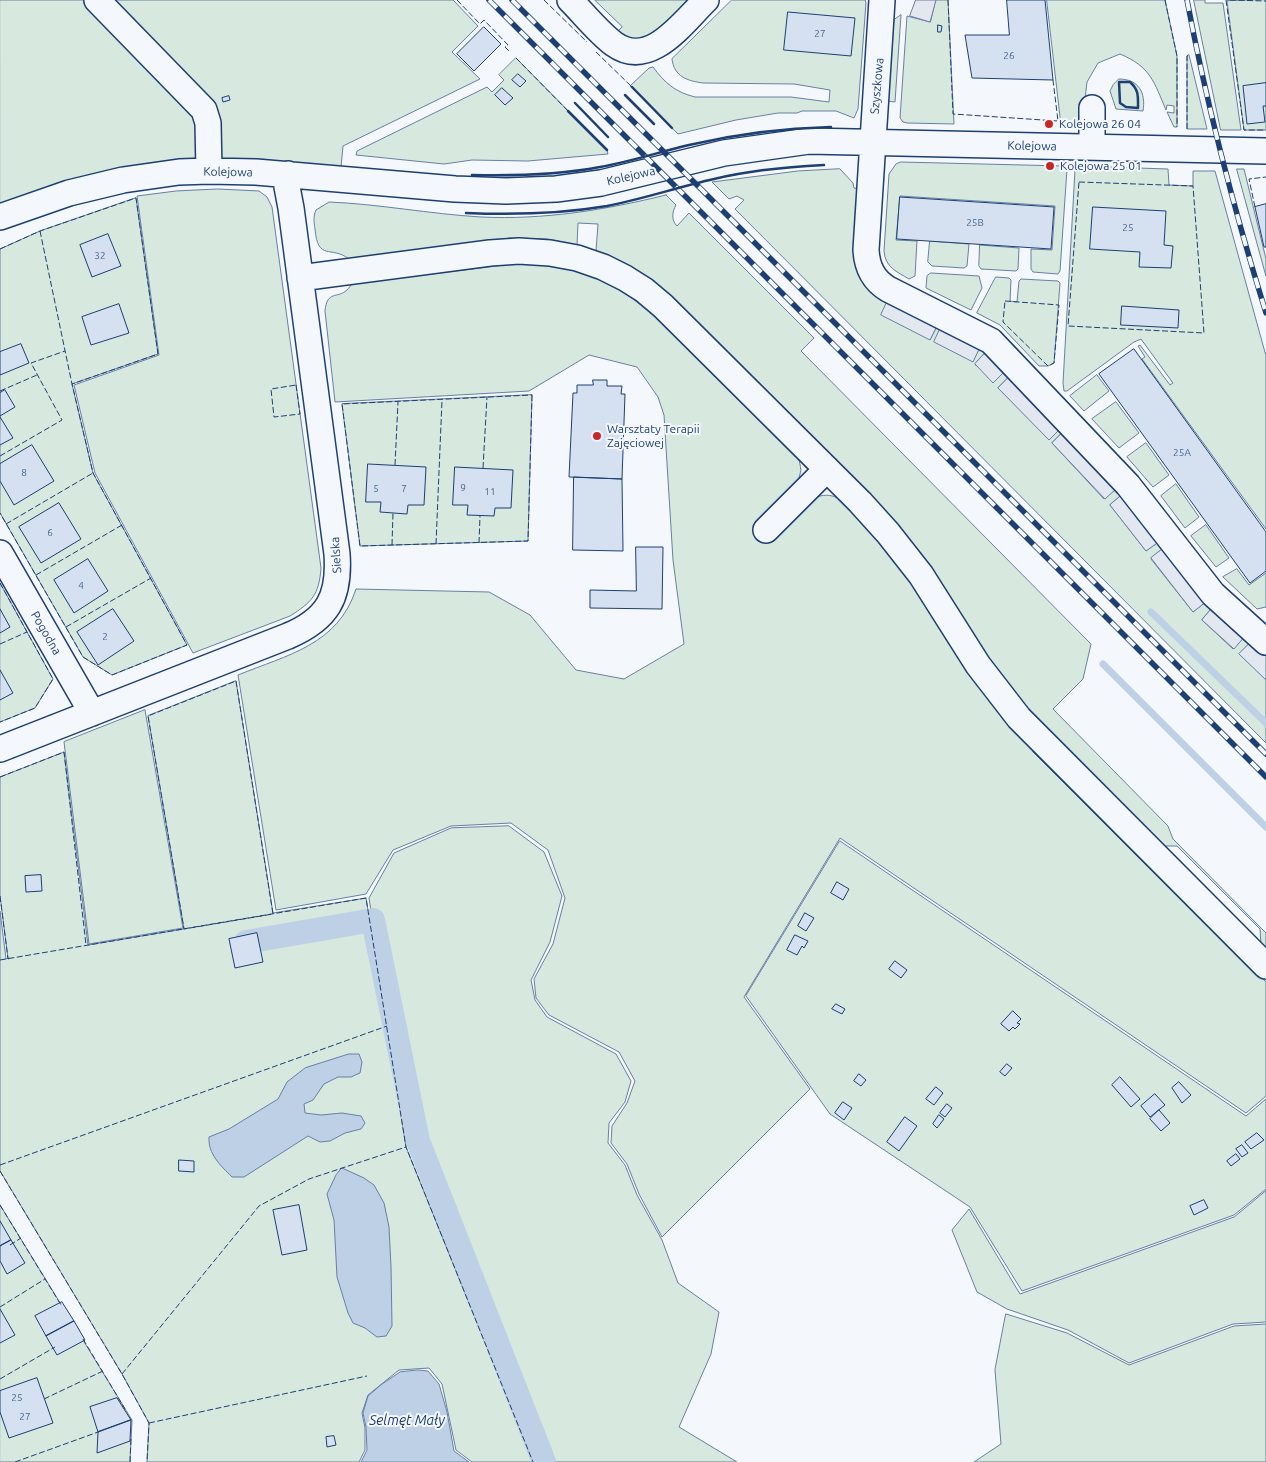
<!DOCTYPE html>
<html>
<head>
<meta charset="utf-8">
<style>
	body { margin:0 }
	canvas { display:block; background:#f4f7fb }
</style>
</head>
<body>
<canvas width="1266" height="1462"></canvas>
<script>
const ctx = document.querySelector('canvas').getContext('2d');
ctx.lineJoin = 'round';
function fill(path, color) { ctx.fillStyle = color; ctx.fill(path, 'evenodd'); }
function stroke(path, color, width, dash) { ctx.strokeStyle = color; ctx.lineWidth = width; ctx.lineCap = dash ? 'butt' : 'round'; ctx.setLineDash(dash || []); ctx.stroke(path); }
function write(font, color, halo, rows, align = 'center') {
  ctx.font = font + ' Ubuntu,sans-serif'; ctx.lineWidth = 4; ctx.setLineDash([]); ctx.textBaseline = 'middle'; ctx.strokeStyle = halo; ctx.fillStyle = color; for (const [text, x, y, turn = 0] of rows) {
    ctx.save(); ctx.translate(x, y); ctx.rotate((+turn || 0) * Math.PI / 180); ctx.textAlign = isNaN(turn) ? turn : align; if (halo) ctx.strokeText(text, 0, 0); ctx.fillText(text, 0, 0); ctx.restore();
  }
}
const green = new Path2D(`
	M 0,0 L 453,0 L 478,26 L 452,52 L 480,79 L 343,146 L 341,167 L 222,159 L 215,152 L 203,153 L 196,159 C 176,161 154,162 134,166 C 88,174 44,188 0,205 Z
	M 595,0 L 690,0 C 675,15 658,41 635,40 C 628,39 622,35 617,32 L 622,27 Z
	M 732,0 L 865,0 L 866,3 L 858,109 L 854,118 L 836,111 L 802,111 L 797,113 L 778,113 L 736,120 L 678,134 L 630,86 L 649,68 L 653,67 C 665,83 675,92 695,97 L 791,97 L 829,102 L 830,90 L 794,84 L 703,83 C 688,81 674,77 672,59 Z
	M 936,0 L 948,0 L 954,124 L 907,123 L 903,122 L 900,118 L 907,16 L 930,22 Z
	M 1047,0 L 1165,0 L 1177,56 L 1177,127 L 1174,127 L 1167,112 L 1174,113 L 1174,106 L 1167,105 L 1166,110 C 1154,82 1151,67 1120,54 L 1098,63 L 1087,82 L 1084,108 L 1077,123 L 1061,122 Z
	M 1194,0 L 1205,0 L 1205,3 L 1223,3 L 1241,130 L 1221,130 Z
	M 1266,0 L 1266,130 L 1244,130 L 1227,1 Z
	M 901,15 L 895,102 L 887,101 L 894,20 Z
	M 1189,55 L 1207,129 L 1187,129 L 1187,56 Z
	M 516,58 L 607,150 L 608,154 L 528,161 L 472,160 L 444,164 L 356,155 L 357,151 L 487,87 L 492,92 L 504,80 L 499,75 Z
	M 1119,79 C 1139,79 1146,93 1143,111 L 1116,109 L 1110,91 L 1113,85 Z
	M 901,162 L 1064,166 L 1067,169 L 1060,271 L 1058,274 L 1033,272 L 1031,269 L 1031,249 L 1052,250 L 1055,206 L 900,196 L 896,240 L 917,241 L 915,276 L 909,279 C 897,272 885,267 884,251 L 889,174 L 896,164 Z
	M 1079,166 L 1168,169 L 1169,185 L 1193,186 L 1193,171 L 1215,171 L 1266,356 L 1266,529 L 1142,359 L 1145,357 L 1138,346 L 1140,345 L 1170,385 L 1173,383 L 1141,339 L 1134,342 L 1067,391 L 1064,391 L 1063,383 L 1075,170 Z
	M 840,169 L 853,183 L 854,188 L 860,189 L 856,253 L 930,340 L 937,326 L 973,361 L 980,347 L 986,352 L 975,365 L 1005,371 L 1010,376 L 998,388 L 1049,439 L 1061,428 L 1064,431 L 1052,443 L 1104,499 L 1117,488 L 1123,494 L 1110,505 L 1146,551 L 1160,541 L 1165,547 L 1151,559 L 1193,612 L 1207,601 L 1213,607 L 1202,620 L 1233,649 L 1245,636 L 1251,642 L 1240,654 L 1266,680 L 1266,743 L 735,209 L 744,200 L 737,196 L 729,199 L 712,182 L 798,171 Z
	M 1237,169 L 1244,169 L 1266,259 L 1266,276 Z
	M 218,189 L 259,191 L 267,197 L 272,207 L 321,568 C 319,595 312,602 290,616 L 193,653 L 95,473 L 74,385 L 159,355 L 137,196 L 176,191 Z
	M 666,195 L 676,205 C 672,212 671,220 677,226 L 689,213 L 814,338 L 801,351 L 1091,644 L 1083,679 L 1053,709 L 1168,826 L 1173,839 L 1266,933 L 1266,951 L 1261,945 L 1260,929 L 1177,846 L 1161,846 L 1050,735 L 672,298 C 650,277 625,262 596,251 L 598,224 L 578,223 L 577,245 L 547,239 L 510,238 L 349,259 C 331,245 318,262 315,229 C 314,222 313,217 316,210 L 329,202 C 379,204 430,214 481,217 C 544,220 605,210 666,195 Z
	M 136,198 L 158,354 L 72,384 L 93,473 L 187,645 L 112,675 L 83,657 L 0,513 L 0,249 L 40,231 Z
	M 930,241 L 969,244 L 967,266 L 964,268 L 932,266 L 928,262 Z
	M 980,245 L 1019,248 L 1018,269 L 1016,271 L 981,269 L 979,266 Z
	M 512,264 C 608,263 644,304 707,367 C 738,398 768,428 799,459 L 801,470 L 798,482 L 754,527 L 820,496 C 829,494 835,496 843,501 L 900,565 L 1031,747 L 1033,752 L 1253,972 L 1258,974 L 1266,982 L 1266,1096 L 1246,1113 L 840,838 L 744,997 L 810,1089 L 662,1237 L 639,1194 L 627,1164 L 611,1143 L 612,1126 L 627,1103 L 635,1081 L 619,1052 L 549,1015 L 536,998 L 534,979 L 553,944 L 565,898 L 548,850 L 511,823 L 451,826 L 393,850 L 366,894 L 276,910 L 238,675 C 287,655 338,645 356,589 L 489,592 L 530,615 L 576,670 L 624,679 L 684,644 L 673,560 L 664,415 L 658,397 L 637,367 L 589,355 L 529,391 L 335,402 L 325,311 C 327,290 337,299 347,290 C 349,288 350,286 352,284 Z
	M 931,273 L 979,276 L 982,288 L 971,310 L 926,288 L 927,276 Z
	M 996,277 L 1009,278 L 1011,280 L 1010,301 L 1017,302 L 1019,281 L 1021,279 L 1058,281 L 1060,283 L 1054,363 L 1048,366 L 1039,366 L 1000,325 L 977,313 Z
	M 1097,375 L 1109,391 L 1084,411 L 1070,396 Z
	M 532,395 L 528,541 L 360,546 L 342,404 Z
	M 1116,402 L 1139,433 L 1119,448 L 1092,419 Z
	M 1146,443 L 1169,475 L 1153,487 L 1127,457 Z
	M 1176,484 L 1199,517 L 1185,528 L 1161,496 Z
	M 1206,525 L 1229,558 L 1216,567 L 1191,536 Z
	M 1237,569 L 1249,585 L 1266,573 L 1266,607 L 1257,609 L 1223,577 Z
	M 0,583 L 53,679 L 35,708 L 0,722 Z
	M 236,681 L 273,913 L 366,898 L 406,1147 L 533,1462 L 472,1462 L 456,1450 L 442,1384 L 429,1368 L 399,1370 L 368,1395 L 362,1413 L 365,1428 L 365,1450 L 359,1462 L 147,1462 L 149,1423 L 122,1374 L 0,1171 L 0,911 L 6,959 L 8,958 L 0,896 L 0,777 L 64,752 L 88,945 L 184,929 L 148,716 Z
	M 145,710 L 183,928 L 89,944 L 64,742 Z
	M 509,826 L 544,852 L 562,896 L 550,942 L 531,980 L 535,1000 L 547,1017 L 616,1054 L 631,1081 L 625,1102 L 609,1123 L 608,1143 L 625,1165 L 637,1195 L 662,1240 L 678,1283 L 719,1312 L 711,1354 L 679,1427 L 737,1462 L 534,1462 L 408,1146 L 369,898 L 394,853 L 451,828 Z
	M 840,841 L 1246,1116 L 1266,1099 L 1266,1189 L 1234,1215 L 1022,1291 L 970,1207 L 830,1114 L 746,996 Z
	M 1266,1191 L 1266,1322 L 1233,1324 L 1129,1363 L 1068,1330 L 1007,1309 L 977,1292 L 952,1230 L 969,1209 L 1020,1294 L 1234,1217 Z
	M 0,1205 L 132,1420 L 130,1462 L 0,1462 Z
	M 1006,1314 L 1067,1333 L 1129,1365 L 1234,1326 L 1266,1324 L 1266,1462 L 974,1462 L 1001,1444 L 995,1370 Z`);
fill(green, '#d7e8df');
stroke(green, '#687fa3', 1);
const parking = new Path2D(`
	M 916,0 L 936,0 L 930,22 L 910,16 Z
	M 888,300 L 937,326 L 930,340 L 881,315 Z
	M 941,327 L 980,347 L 973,362 L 934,342 Z
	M 986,352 L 1005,371 L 993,383 L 975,364 Z
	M 1010,376 L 1061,428 L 1049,440 L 998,388 Z
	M 1064,431 L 1117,488 L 1105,499 L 1052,443 Z
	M 1123,494 L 1160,541 L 1146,551 L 1110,505 Z
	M 1165,547 L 1207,601 L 1193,612 L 1151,558 Z
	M 1213,607 L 1245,636 L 1234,649 L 1202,620 Z
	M 1251,642 L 1266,656 L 1266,680 L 1239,654 Z`);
fill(parking, '#e3e8f0');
stroke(parking, '#687fa3', 1);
const water = new Path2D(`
	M 349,1054 L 359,1054 L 362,1062 L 360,1073 L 351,1077 L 338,1077 L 324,1084 L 313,1100 L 304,1104 L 305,1113 L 321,1115 L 342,1113 L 361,1116 L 365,1123 L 361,1129 L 345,1133 L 330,1141 L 320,1142 L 308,1136 L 244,1177 L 232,1177 C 220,1165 208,1154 209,1137 L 229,1129 L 278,1099 L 287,1082 L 305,1068 Z
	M 342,1168 L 364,1178 L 374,1185 L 384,1203 L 389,1227 L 391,1267 L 392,1326 L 386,1336 L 377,1337 L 365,1328 L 353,1323 L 348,1313 L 337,1277 L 334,1220 L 327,1194 L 336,1175 Z
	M 418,1370 L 428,1371 L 439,1384 L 447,1412 L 454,1451 L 469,1462 L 361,1462 L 367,1450 L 366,1427 L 363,1413 L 368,1396 L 382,1384 L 400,1372 Z`);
fill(water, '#bed0e5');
stroke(water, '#687fa3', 1);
stroke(new Path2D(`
	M 1151,612 L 1266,723
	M 1103,664 L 1266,827`), '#bed0e5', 7);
stroke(new Path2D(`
	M 246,942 L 373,920 L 418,1141 L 544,1462`), '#bed0e5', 24);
const building = new Path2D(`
	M 1007,0 L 1045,0 L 1053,80 L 972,78 L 965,35 L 1009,35 Z
	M 788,12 L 855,18 L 851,56 L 784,50 Z
	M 938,25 L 942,26 L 941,32 L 938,32 Z
	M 484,27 L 501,44 L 474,71 L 457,54 Z
	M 518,74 L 526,81 L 520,87 L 512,80 Z
	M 1266,83 L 1266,106 L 1263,106 L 1265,122 L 1247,124 L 1243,86 Z
	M 502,88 L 513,98 L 505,105 L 495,95 Z
	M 229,96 L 230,100 L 223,102 L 222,98 Z
	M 900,197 L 1054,207 L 1051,249 L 897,239 Z
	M 1266,204 L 1266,247 L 1264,247 L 1255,207 Z
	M 1093,207 L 1166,211 L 1164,245 L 1173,246 L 1171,268 L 1139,267 L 1140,252 L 1090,249 Z
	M 108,234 L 121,266 L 92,277 L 80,245 Z
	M 119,304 L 129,333 L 91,345 L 82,317 Z
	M 1122,306 L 1179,310 L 1178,328 L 1121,325 Z
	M 21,344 L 29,363 L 0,375 L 0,352 Z
	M 1134,349 L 1266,532 L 1266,571 L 1250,583 L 1099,374 Z
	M 593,380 L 607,380 L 607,386 L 622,386 L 621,394 L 625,394 L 622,479 L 569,477 L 573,393 L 577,393 L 577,385 L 593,385 Z
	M 5,390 L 15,407 L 0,416 L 0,393 Z
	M 0,417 L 13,438 L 0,445 Z
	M 32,445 L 54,481 L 14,505 L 0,481 L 0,464 Z
	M 368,464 L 426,467 L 424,505 L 408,505 L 407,514 L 380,512 L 381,502 L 366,502 Z
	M 455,467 L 513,470 L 511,508 L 495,508 L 494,516 L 467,515 L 468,505 L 453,505 Z
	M 574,477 L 622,479 L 623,551 L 573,550 Z
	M 59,503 L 81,539 L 41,563 L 19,527 Z
	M 636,547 L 663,547 L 662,609 L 590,608 L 590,590 L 636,591 Z
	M 88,559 L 108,591 L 74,613 L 54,580 Z
	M 0,609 L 10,627 L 0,633 Z
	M 113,609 L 134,641 L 98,665 L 77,632 Z
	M 0,670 L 13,693 L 0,700 Z
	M 41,875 L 42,891 L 26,892 L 25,876 Z
	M 837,882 L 849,889 L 843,900 L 831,893 Z
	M 805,913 L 814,918 L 806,931 L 798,926 Z
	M 257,933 L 263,962 L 235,968 L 229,939 Z
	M 795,935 L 808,941 L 804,948 L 802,946 L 797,955 L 787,950 Z
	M 895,961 L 907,970 L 901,978 L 889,969 Z
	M 836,1004 L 845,1009 L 842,1014 L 832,1009 Z
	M 1013,1011 L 1021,1019 L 1017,1023 L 1020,1024 L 1015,1029 L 1013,1027 L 1009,1031 L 1001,1024 Z
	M 1007,1064 L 1012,1068 L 1005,1076 L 1000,1072 Z
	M 859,1074 L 866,1080 L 861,1086 L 854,1081 Z
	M 1120,1077 L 1140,1099 L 1131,1107 L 1112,1085 Z
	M 1179,1082 L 1191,1095 L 1182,1103 L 1172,1088 Z
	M 936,1087 L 943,1093 L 934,1105 L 926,1099 Z
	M 1155,1094 L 1165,1105 L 1150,1117 L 1141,1106 Z
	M 843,1102 L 852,1108 L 844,1120 L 835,1113 Z
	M 947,1104 L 952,1108 L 945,1117 L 940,1113 Z
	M 1159,1110 L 1170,1123 L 1161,1131 L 1150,1119 Z
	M 939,1115 L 944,1119 L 937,1128 L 933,1124 Z
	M 905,1117 L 917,1126 L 899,1151 L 887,1142 Z
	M 1257,1133 L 1264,1140 L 1251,1149 L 1245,1142 Z
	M 1242,1145 L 1248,1153 L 1242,1157 L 1236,1149 Z
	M 1236,1154 L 1240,1159 L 1231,1166 L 1227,1161 Z
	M 179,1160 L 194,1161 L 194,1172 L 179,1171 Z
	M 1204,1200 L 1208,1208 L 1194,1215 L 1190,1206 Z
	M 299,1205 L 307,1250 L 282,1255 L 273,1210 Z
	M 0,1221 L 11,1240 L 0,1246 Z
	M 11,1240 L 25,1263 L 7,1274 L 0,1261 L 0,1246 Z
	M 62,1302 L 74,1321 L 46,1336 L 35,1316 Z
	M 0,1309 L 15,1335 L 0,1343 Z
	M 74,1321 L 85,1340 L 57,1355 L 46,1336 Z
	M 37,1378 L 53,1423 L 9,1438 L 0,1412 L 0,1391 Z
	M 117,1398 L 131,1420 L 98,1432 L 90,1407 Z
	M 131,1420 L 130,1441 L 97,1453 L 98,1432 Z
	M 334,1436 L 336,1445 L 327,1447 L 326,1437 Z`);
fill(building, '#d5e0f0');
stroke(building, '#1d3f73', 1);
const minor = new Path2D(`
	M 97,0 L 204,110 L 208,123 L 209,171
	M 570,0 C 584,14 598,32 614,44 C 650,70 683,22 706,0
	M 882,0 L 866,250 C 867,267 873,280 888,289 L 991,341 L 1128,485 L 1213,594 L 1266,642
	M 1092,108 L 1092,147
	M 0,217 L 69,193 L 123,180 L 179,172 L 209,171 L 256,172 L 455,189 L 506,191 L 556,189 L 601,183 L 724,153 L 809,141 L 1266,151
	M 300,278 L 490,253 L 519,251 L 550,253 L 577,258 L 603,267 L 625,278 L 644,290 L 663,306 L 860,502 L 888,533 L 921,575 L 978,665 L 1019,718 L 1266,966
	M 766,530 L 827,469
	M 0,553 L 92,713
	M 0,749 L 288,636 C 328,619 340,597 337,554 L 291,208 L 287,187 L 288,174`);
stroke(minor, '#1d3f73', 28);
stroke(minor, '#f4f7fb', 25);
const rail = new Path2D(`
	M 489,0 L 1266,777
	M 512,0 L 1266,754
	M 1187,0 C 1207,106 1234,210 1266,313`);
stroke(rail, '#1d3f73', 5.5);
stroke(rail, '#f4f7fb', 4, [11]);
stroke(new Path2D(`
	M 457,0 L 480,24 L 484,20 L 508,45 L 505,47 L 509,51
	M 544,0 L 587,42
	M 948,0 L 953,114 L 1058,121 L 1053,80
	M 1165,0 L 1177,56 L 1177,127
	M 1226,0 L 1244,130 L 1266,130
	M 1230,0 L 1266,1
	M 596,52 L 632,87
	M 516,58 L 568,111
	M 1187,129 L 1187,56 L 1189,55
	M 1079,182 L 1193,186 L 1204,333 L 1068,326 Z
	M 1255,207 L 1249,179 L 1266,177
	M 40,231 L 72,384
	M 0,249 L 40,231 L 136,198 L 158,354 L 72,384 L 93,473 L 187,645 L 112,675 L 83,657 L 0,513
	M 1005,301 L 1059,305 L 1054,363 L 1048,366 L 1003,322 Z
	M 296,385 L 300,414 L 274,417 L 271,389 Z
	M 0,391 L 37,375
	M 532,395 L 528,541 L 360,546 L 342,404 Z
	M 0,456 L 62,420 L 31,363 L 65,351
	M 395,465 L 398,402
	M 483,468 L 487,397
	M 6,524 L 93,473
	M 479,543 L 480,516
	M 436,544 L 442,400
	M 392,545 L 393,513
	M 36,575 L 122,525
	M 0,583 L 53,679 L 35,708 L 0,722
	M 66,627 L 151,578
	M 0,644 L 27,632
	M 236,681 L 273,914 L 184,929 L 148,716 Z
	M 0,777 L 64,752 L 86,945
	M 0,896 L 8,959 L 10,958
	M 0,960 L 366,898 L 406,1147 L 533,1462
	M 0,1165 L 387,1026
	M 0,1171 L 122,1374 L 149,1423 L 147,1462
	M 0,1205 L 61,1305
	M 10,1245 L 21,1238
	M 0,1307 L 45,1279
	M 83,1339 L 125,1409
	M 122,1374 L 259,1206 L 309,1179 L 406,1147
	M 0,1379 L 55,1347
	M 44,1399 L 103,1371
	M 149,1423 L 367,1376
	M 15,1462 L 101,1431
	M 130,1462 L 131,1437`), '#1d3f73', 1, [6, 2.5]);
stroke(new Path2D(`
	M 1119,82 L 1130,82 C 1139,90 1138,96 1138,108 L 1126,107 L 1120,103 Z
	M 632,87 L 672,128
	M 625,95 L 654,124
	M 575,103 L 608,137
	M 568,111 L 607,150
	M 472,175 C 515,176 558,175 600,167 C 630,162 659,152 689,145 C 736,134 783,128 831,127
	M 466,213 C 513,215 560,214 607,206 C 643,199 678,187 714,179 C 750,170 787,167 824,165`), '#1d3f73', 2.5);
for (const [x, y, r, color] of [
	[1049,124,5,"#c62828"],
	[1050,166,5,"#c62828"],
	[597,436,5,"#c62828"]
]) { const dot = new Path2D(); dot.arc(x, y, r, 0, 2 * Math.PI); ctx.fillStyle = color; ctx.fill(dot); stroke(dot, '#f4f7fb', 2); }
write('10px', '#4b6792', null, [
	["27",820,34],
	["26",1009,56],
	["25B",975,223],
	["25",1128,228],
	["32",100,256],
	["25A",1182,453],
	["8",24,473],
	["9",463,488],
	["5",376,489],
	["7",404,489],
	["11",490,492],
	["6",50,533],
	["4",81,586],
	["2",105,637],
	["25",17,1398],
	["27",25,1417]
]);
write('12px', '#1d3f73', '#f4f7fb', [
	["Szyszkowa",877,86,-85],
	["Kolejowa",1032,146,1],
	["Kolejowa",228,172,1],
	["Kolejowa",631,176,-13],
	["Sielska",336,555,-94],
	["Pogodna",46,633,60]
]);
write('12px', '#1d3f73', '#f4f7fb', [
	["Kolejowa 26 04",1059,124],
	["Kolejowa 25 01",1060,166],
	["Warsztaty Terapii",607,429],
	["Zajęciowej",607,443]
], 'left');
write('italic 14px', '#1d3f73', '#f4f7fb', [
	["Selmęt Mały",407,1420]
]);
</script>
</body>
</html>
